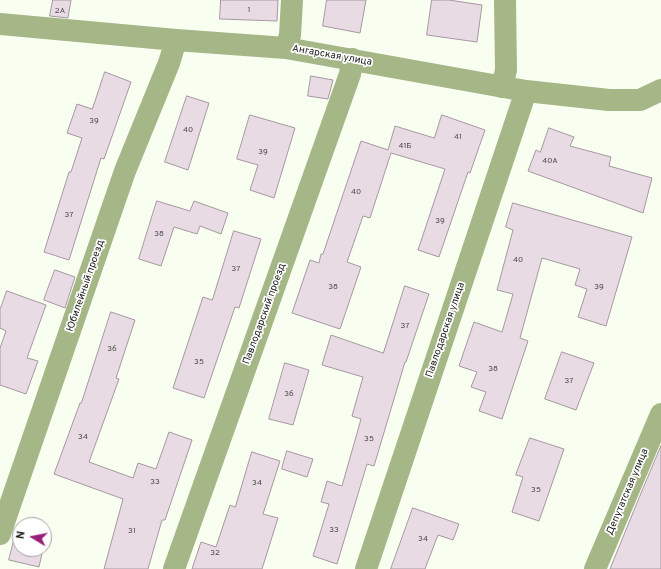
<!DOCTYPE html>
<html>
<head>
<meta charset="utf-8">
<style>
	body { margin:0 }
	#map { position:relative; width:661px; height:569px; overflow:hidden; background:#f8fef0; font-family:Overpass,sans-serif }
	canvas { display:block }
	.north { position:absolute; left:12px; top:517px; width:40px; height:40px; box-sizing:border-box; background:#fff; border:1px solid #a3a4a2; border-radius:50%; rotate:280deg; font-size:11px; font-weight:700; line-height:16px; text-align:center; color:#191b16 }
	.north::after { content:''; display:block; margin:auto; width:14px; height:18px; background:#97207b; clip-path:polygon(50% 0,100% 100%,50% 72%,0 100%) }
</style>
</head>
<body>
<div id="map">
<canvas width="661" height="569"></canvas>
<div class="north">N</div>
</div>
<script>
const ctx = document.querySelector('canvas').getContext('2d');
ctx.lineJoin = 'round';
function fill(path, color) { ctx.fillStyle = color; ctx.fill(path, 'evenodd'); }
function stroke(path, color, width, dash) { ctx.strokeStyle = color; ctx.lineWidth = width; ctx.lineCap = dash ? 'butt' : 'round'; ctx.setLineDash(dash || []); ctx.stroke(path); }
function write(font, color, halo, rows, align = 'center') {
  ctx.font = font + ' Overpass,sans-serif'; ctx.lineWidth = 3.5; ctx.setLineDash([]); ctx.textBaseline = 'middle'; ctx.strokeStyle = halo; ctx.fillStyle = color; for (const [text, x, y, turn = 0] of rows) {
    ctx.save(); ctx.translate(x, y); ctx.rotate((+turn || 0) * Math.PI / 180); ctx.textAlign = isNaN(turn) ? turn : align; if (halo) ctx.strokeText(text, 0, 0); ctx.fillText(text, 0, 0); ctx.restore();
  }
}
const building = new Path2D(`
	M 53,0 L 71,0 L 68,18 L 50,16 Z
	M 221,0 L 278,0 L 277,21 L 220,19 Z
	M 327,0 L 366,0 L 360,33 L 323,26 Z
	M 432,0 L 449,0 L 482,5 L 477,42 L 427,35 Z
	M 105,72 L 131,82 L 104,159 L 101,158 L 69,260 L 44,252 L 69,172 L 71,172 L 82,138 L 67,133 L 77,104 L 92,109 Z
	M 311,76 L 333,80 L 328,99 L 308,96 Z
	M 187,96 L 209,103 L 188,170 L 165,162 Z
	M 250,115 L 295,128 L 274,198 L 250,190 L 258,165 L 237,159 Z
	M 442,115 L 485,130 L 470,173 L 468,172 L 439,257 L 418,250 L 445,169 L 391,153 L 370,218 L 363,216 L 347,262 L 361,267 L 340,329 L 292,313 L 310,260 L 319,263 L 321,254 L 323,254 L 361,141 L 388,150 L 395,126 L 434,138 Z
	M 549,128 L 574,137 L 570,146 L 611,157 L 609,166 L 652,178 L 643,213 L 528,171 L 536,150 L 540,152 Z
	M 157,201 L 190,211 L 194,201 L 228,213 L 221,234 L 200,226 L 197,234 L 174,227 L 161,266 L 139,259 Z
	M 513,203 L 632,237 L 606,326 L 578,317 L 587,289 L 575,285 L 580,269 L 542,258 L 520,338 L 528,341 L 502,419 L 479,411 L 486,392 L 471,387 L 477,372 L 459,366 L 474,322 L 502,332 L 513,294 L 497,290 L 513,230 L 506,227 Z
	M 234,231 L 261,239 L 239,308 L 235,307 L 204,398 L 173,388 L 203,297 L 212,300 Z
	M 55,270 L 75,277 L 65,308 L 44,300 Z
	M 405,286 L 429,294 L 406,362 L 405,362 L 374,466 L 367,464 L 337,564 L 313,556 L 329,504 L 321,502 L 327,481 L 342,486 L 361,419 L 352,416 L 363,377 L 322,365 L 331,335 L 383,353 Z
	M 7,291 L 46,305 L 27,358 L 38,361 L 26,394 L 0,385 L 0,348 L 6,331 L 0,328 L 0,310 Z
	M 111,312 L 135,320 L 116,378 L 119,379 L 89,462 L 133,478 L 138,463 L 156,469 L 169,432 L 192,440 L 165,520 L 162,520 L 148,569 L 104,569 L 123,499 L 54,474 L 80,403 L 81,403 Z
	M 562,352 L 594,363 L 576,410 L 545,399 Z
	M 285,363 L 309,370 L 293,425 L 269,419 Z
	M 530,438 L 564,449 L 539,521 L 512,512 L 523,477 L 516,475 Z
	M 661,446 L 661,569 L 610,569 L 639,498 Z
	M 287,451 L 313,459 L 307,477 L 282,469 Z
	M 252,452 L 280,461 L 263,514 L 278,518 L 262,569 L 192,569 L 201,542 L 216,547 L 230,505 L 235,507 Z
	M 413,508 L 459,524 L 453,540 L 438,535 L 425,569 L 391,569 Z
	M 18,525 L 20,526 L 20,549 L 43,549 L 39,567 L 9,560 Z`);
fill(building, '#e9dbe4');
stroke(building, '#a598a0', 1);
stroke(new Path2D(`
	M 0,24 L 176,40 L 286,48 L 526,91 L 609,100 L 640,100 L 661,90
	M 286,48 L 290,35 L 292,0
	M 502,87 L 506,70 L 505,0
	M 0,534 L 125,171 L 169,63 L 176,40
	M 174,569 L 350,74 L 352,59
	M 366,569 L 526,91
	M 595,569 L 661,414`), '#a5b786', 22);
write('8px', '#4d4b4a', null, [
	["1",249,10],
	["2А",60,11],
	["39",94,121],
	["40",188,130],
	["41",458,137],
	["41Б",405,146],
	["39",263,152],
	["40А",550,161],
	["40",356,192],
	["37",69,215],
	["39",440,221],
	["38",159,234],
	["40",518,260],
	["37",236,269],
	["38",333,287],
	["39",599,287],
	["37",405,326],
	["36",112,349],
	["35",199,362],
	["38",493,369],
	["37",569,381],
	["36",289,394],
	["34",83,437],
	["35",369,439],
	["33",155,482],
	["34",257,483],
	["35",536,490],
	["33",334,530],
	["31",132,531],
	["34",423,539],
	["32",215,553]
]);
write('10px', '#191b16', '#fff', [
	["Ангарская улица",332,56,10],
	["Юбилейный проезд",86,286,-71],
	["Павлодарский проезд",265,314,-70],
	["Павлодарская улица",446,330,-71],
	["Депутатская улица",628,492,-67]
]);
</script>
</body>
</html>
